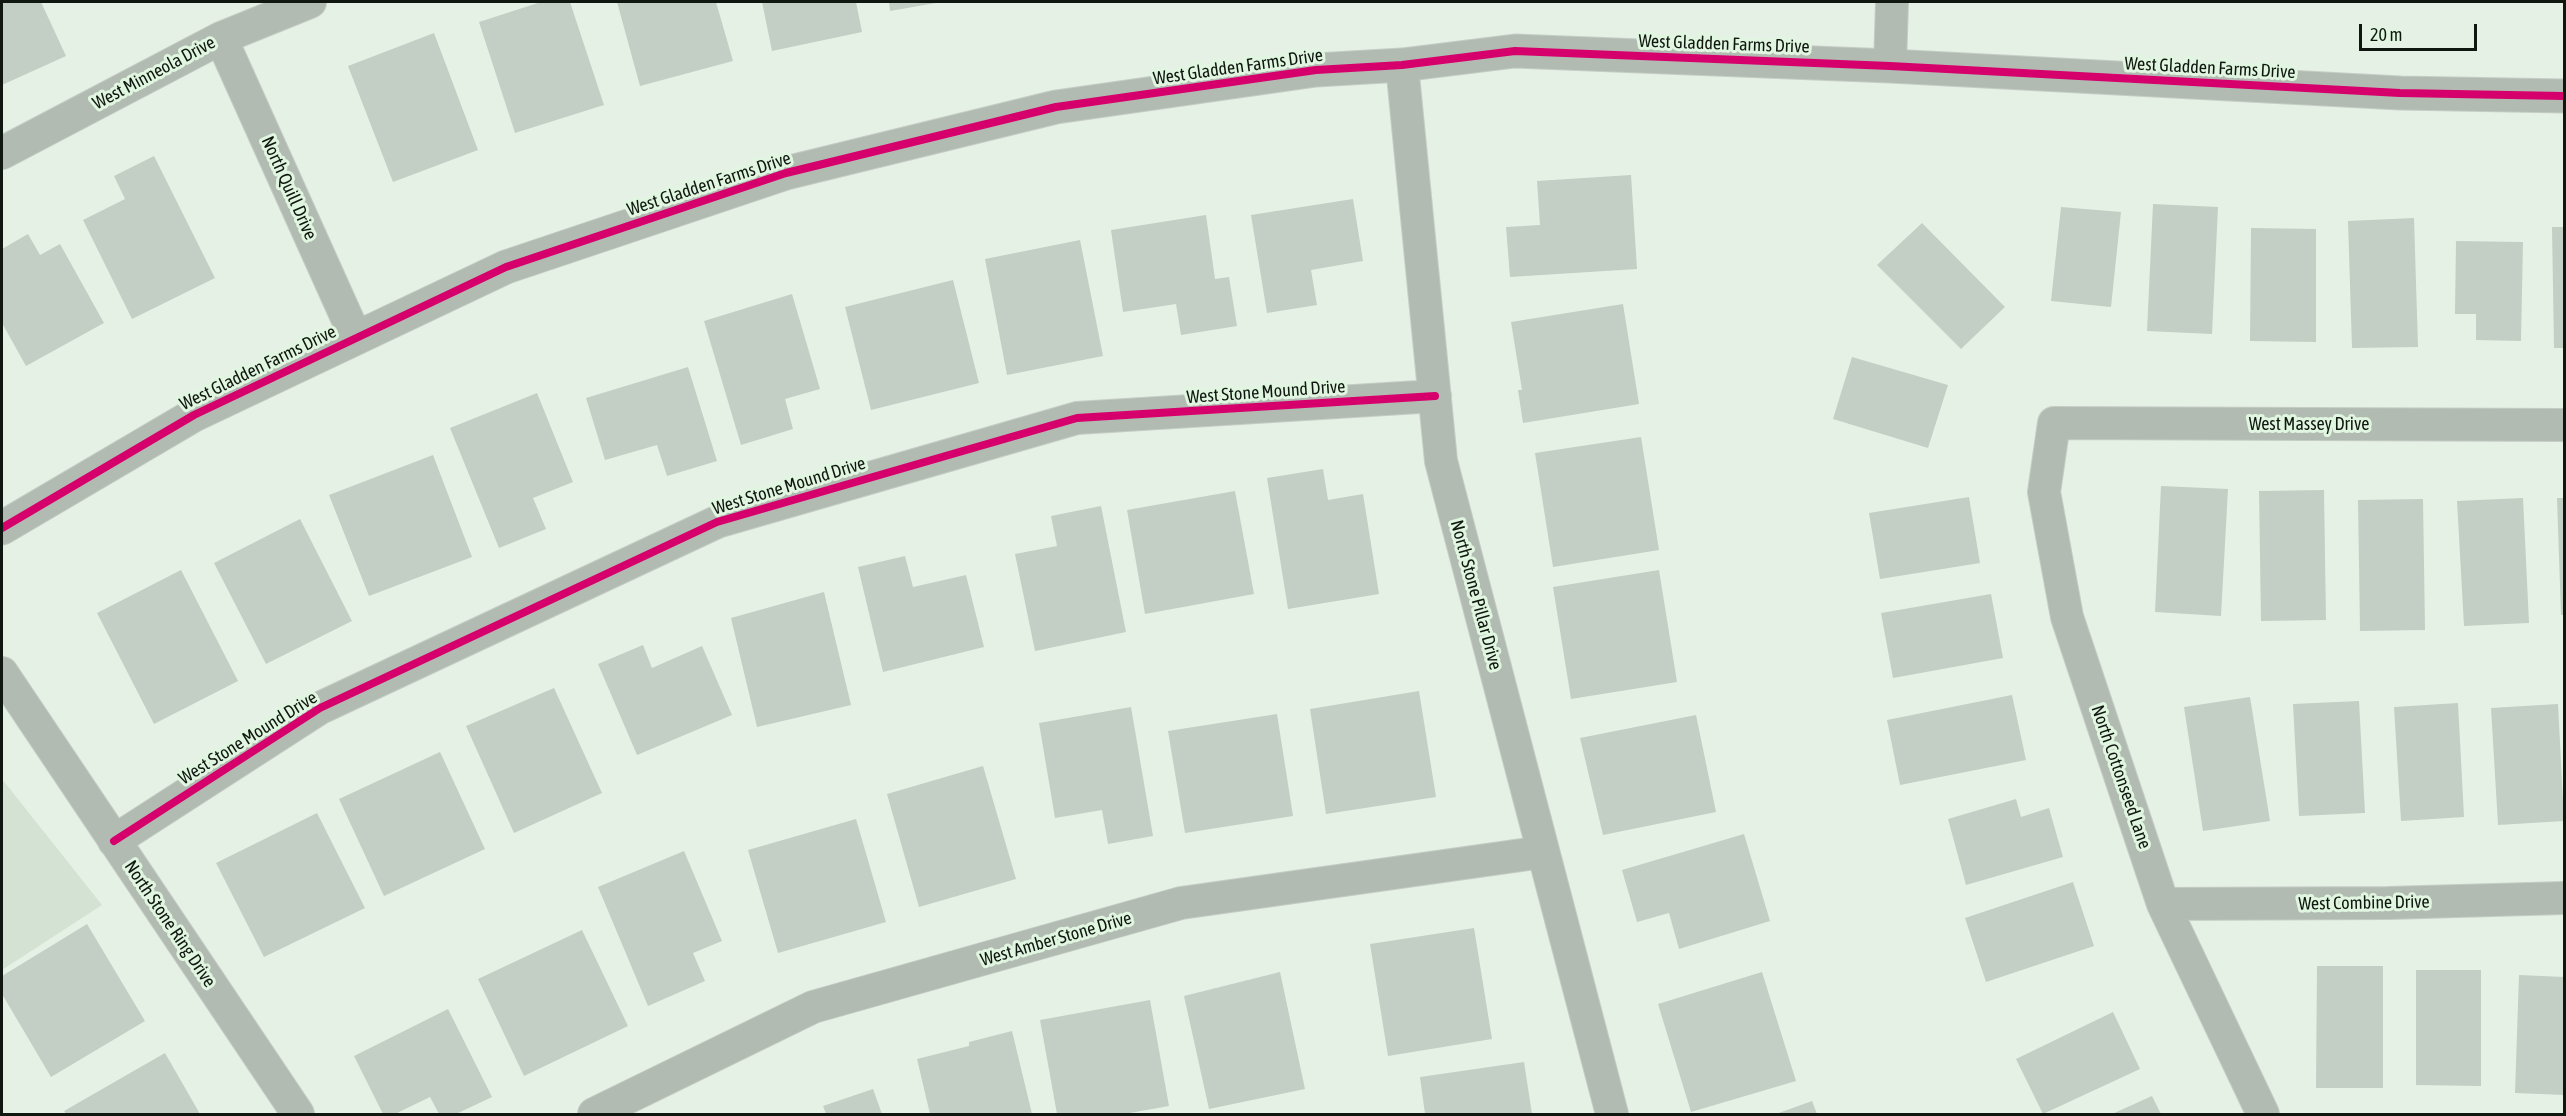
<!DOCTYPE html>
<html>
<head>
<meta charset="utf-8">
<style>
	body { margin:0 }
	#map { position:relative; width:2566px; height:1116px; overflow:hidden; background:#e6f1e6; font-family:"Asap Condensed",sans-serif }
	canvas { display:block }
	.frame { position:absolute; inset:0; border:3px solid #101710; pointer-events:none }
	.scale { position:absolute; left:2359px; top:24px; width:118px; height:27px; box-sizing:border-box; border:3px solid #101710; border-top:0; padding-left:8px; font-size:18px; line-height:21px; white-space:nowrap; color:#101710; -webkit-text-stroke:4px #e1f6e1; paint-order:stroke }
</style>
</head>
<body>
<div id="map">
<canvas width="2566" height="1116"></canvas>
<div class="frame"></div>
<div class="scale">20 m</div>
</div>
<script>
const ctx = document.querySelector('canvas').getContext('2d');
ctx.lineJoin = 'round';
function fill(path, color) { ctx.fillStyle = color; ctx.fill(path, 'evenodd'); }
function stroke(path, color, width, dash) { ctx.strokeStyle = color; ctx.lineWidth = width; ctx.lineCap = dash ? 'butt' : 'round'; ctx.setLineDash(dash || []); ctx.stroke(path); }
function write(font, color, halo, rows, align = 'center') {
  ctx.font = font + ' "Asap Condensed",sans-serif'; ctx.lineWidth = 6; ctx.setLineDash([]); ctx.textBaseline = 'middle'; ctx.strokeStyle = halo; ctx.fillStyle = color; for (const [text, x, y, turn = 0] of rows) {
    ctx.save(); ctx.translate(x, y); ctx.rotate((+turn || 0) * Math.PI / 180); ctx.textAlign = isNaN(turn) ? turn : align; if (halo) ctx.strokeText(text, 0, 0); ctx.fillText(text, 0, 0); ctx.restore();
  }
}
fill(new Path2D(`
	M 2,779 L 102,905 L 2,970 Z`), '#d3e2d3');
fill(new Path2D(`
	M 2,2 L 41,2 L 66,56 L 2,85 Z
	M 541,2 L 570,2 L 604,105 L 515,133 L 479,22 Z
	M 617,2 L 716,2 L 733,61 L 640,86 Z
	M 762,2 L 856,2 L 862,32 L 772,51 Z
	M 889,2 L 936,2 L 936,3 L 890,11 Z
	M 434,33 L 478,150 L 393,182 L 348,66 Z
	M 154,156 L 215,278 L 132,319 L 83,220 L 125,199 L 114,176 Z
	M 1631,175 L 1637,269 L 1510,277 L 1506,227 L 1540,225 L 1537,181 Z
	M 1353,199 L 1363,261 L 1311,270 L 1317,305 L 1267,313 L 1251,215 Z
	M 2153,204 L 2218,207 L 2212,334 L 2147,331 Z
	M 2061,207 L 2121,212 L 2111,307 L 2051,301 Z
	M 1206,215 L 1215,279 L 1229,277 L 1237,326 L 1181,335 L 1176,304 L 1123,312 L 1111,230 Z
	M 2414,218 L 2418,347 L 2352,348 L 2348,221 Z
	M 1922,223 L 2005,307 L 1961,349 L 1877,265 Z
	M 2552,227 L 2564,227 L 2564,348 L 2554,348 Z
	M 2251,228 L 2316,229 L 2316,342 L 2250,341 Z
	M 28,234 L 40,255 L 60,244 L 104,323 L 26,366 L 2,323 L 2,249 Z
	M 1080,240 L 1103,356 L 1007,375 L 985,259 Z
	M 2456,241 L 2523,242 L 2521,341 L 2476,340 L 2476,314 L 2455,314 Z
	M 953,280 L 979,383 L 871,410 L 845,307 Z
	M 792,294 L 820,389 L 785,399 L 793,429 L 741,445 L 704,321 Z
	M 1623,304 L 1639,404 L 1523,423 L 1518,390 L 1522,390 L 1511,322 Z
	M 1852,357 L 1948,385 L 1928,448 L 1833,419 Z
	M 688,367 L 717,461 L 667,476 L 657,445 L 605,460 L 586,398 Z
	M 537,393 L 573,482 L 533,498 L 546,529 L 499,548 L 450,428 Z
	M 1641,437 L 1659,550 L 1553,567 L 1535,453 Z
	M 433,455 L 472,557 L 369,596 L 329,495 Z
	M 1323,469 L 1328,500 L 1363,494 L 1379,594 L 1288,609 L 1267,478 Z
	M 2161,486 L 2228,489 L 2221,616 L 2155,612 Z
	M 2324,490 L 2326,620 L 2261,621 L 2259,491 Z
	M 1235,491 L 1254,594 L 1145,614 L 1127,510 Z
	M 1969,497 L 1980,563 L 1880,579 L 1869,513 Z
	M 2523,498 L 2529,623 L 2464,626 L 2457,501 Z
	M 2557,498 L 2564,498 L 2564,615 L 2561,615 Z
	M 2423,499 L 2425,630 L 2360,631 L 2358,500 Z
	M 1101,506 L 1126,632 L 1035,651 L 1015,554 L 1057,546 L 1051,516 Z
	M 300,519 L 352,621 L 266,664 L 214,563 Z
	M 905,556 L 913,587 L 966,575 L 984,647 L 883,672 L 858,567 Z
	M 181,570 L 238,681 L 154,724 L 97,613 Z
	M 1659,570 L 1677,682 L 1571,699 L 1553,587 Z
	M 824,592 L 851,705 L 757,727 L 731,618 Z
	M 1991,594 L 2003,658 L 1893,678 L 1881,613 Z
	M 643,645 L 652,668 L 702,646 L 732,715 L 637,755 L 598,664 Z
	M 554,688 L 602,793 L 514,833 L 466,726 Z
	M 1419,691 L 1436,797 L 1326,814 L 1310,709 Z
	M 2012,695 L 2026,760 L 1900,785 L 1887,720 Z
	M 2250,697 L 2270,821 L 2203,831 L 2184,707 Z
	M 2359,701 L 2365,813 L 2299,816 L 2293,704 Z
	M 2458,703 L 2464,817 L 2401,821 L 2394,707 Z
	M 2558,704 L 2564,821 L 2498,825 L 2491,708 Z
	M 1131,707 L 1153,836 L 1108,844 L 1102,810 L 1055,818 L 1039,723 Z
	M 1277,714 L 1293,816 L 1185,833 L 1168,731 Z
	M 1696,715 L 1716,812 L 1603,835 L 1580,738 Z
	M 440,752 L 485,849 L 384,896 L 339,799 Z
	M 983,766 L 1016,879 L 919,907 L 887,794 Z
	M 2016,799 L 2021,817 L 2049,808 L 2063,857 L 1966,885 L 1948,819 Z
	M 317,813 L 365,908 L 264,957 L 216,863 Z
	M 856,819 L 886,922 L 778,953 L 748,850 Z
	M 1744,834 L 1770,921 L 1679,949 L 1669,913 L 1637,922 L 1622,870 Z
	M 684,851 L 722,941 L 693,953 L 705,981 L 648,1006 L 598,887 Z
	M 2073,882 L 2094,946 L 1986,982 L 1965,918 Z
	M 87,924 L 145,1021 L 51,1077 L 2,994 L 2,976 Z
	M 1474,928 L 1492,1039 L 1388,1056 L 1370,944 Z
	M 582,930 L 628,1026 L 524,1076 L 478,979 Z
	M 2317,966 L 2383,966 L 2383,1088 L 2316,1088 Z
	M 2416,970 L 2481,970 L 2481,1086 L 2416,1085 Z
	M 1280,972 L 1305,1089 L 1209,1109 L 1184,996 Z
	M 1762,972 L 1796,1081 L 1691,1112 L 1658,1004 Z
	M 2519,975 L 2564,977 L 2564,1095 L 2515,1093 Z
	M 1150,1000 L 1169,1106 L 1124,1114 L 1057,1114 L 1040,1020 Z
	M 448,1009 L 492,1097 L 456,1114 L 439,1114 L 430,1097 L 395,1114 L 383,1114 L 354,1056 Z
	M 2113,1012 L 2140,1069 L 2043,1114 L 2016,1059 Z
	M 1012,1031 L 1032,1114 L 930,1114 L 917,1059 L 969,1046 L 969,1042 Z
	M 165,1053 L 200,1114 L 66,1114 L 64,1111 Z
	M 1524,1062 L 1532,1114 L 1425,1114 L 1420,1077 Z
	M 873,1089 L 882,1114 L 826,1114 L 823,1106 Z
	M 2152,1096 L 2161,1114 L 2112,1114 Z
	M 1812,1101 L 1817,1114 L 1776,1114 Z`), '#c3cec4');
const minor = new Path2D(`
	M 221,38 L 356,338
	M 1402,65 L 1441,461 L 1612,1114
	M 1890,66 L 1892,2
	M 2,153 L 221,38 L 310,2
	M 2,673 L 298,1114
	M 114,841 L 320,708 L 717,522 L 1077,418 L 1435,396
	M 2163,904 L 2388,903 L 2564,898
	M 594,1114 L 813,1007 L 1181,903 L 1543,852
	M 2263,1114 L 2163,904 L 2067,617 L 2044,492 L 2054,423 L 2564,425`);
const tertiary = new Path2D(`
	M 2,528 L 194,415 L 506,267 L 786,173 L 1056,107 L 1316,70 L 1402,65 L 1515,51 L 1890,66 L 2400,93 L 2564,96`);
stroke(minor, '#c5cdc5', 34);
stroke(tertiary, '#c5cdc5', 35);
stroke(minor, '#b2bbb2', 32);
stroke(tertiary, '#b2bbb2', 33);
stroke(new Path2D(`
	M 2,528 L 194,415 L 506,267 L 786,173 L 1056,107 L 1316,70 L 1402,65 L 1515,51 L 1890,66 L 2400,93 L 2564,96
	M 114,841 L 320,708 L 717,522 L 1077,418 L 1435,396`), '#d6006c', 8);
write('18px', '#101710', '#e1f6e1', [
	["West Gladden Farms Drive",1724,44,2],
	["West Gladden Farms Drive",1238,67,-8],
	["West Gladden Farms Drive",2210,68,3],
	["West Minneola Drive",154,73,-28],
	["West Gladden Farms Drive",709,184,-18],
	["North Quill Drive",289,188,66],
	["West Gladden Farms Drive",258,368,-26],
	["West Stone Mound Drive",1266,392,-4],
	["West Massey Drive",2309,424],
	["West Stone Mound Drive",789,486,-17],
	["North Stone Pillar Drive",1476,595,75],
	["West Stone Mound Drive",248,738,-32],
	["North Cottonseed Lane",2121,777,71],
	["West Combine Drive",2364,903,-1],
	["North Stone Ring Drive",170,924,56],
	["West Amber Stone Drive",1056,939,-16]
]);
</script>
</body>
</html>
